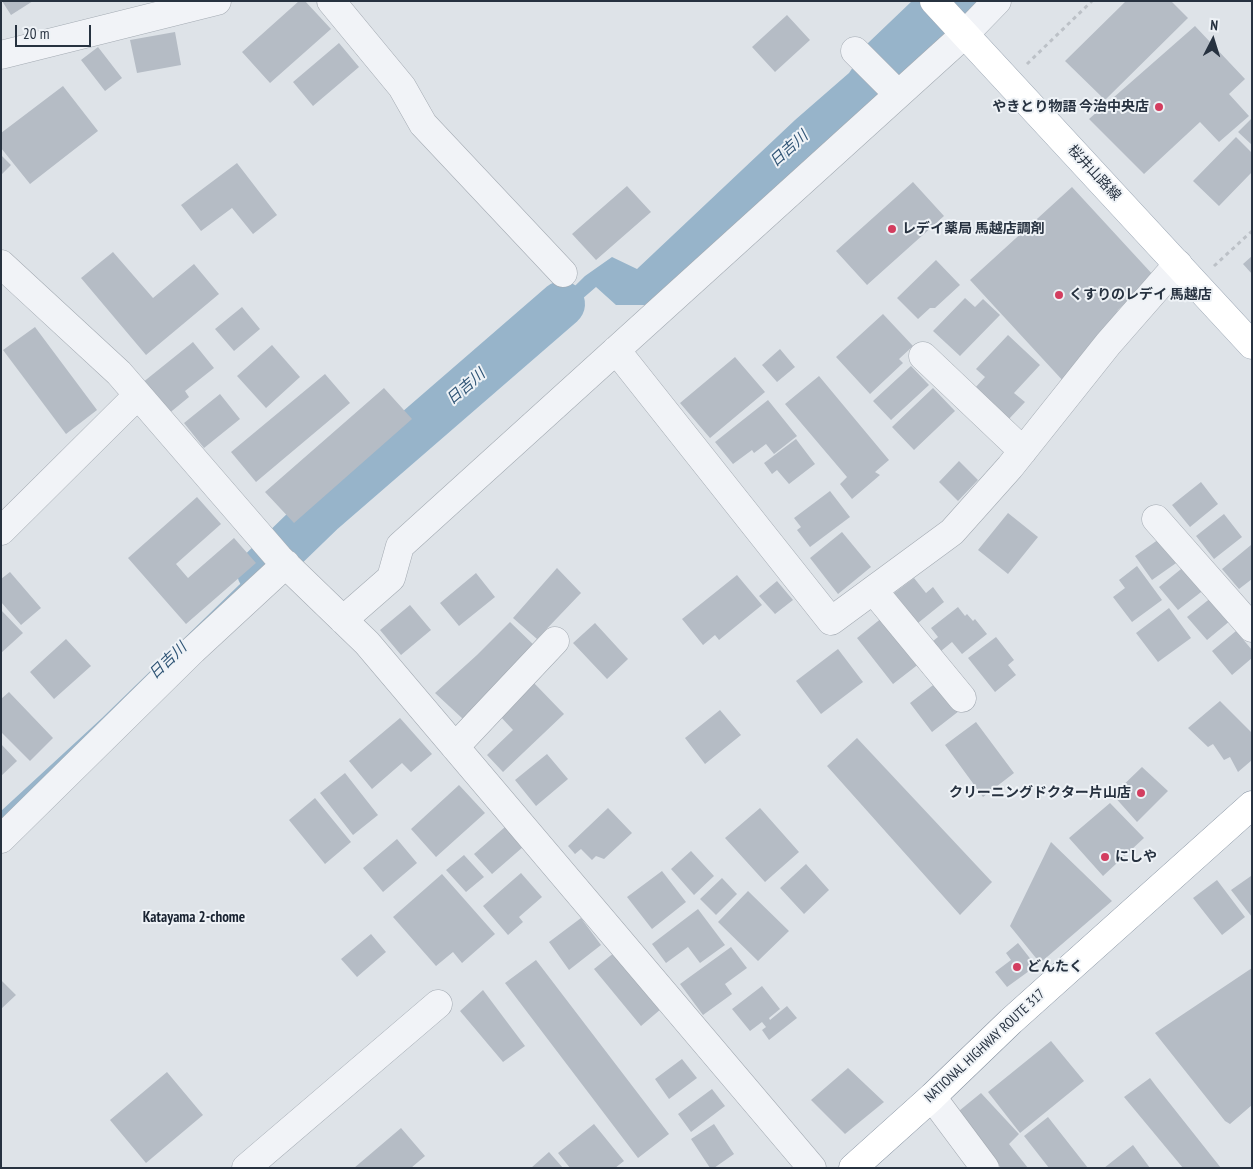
<!DOCTYPE html>
<html>
<head>
<meta charset="utf-8">
<style>
	body { margin:0 }
	#map { position:relative; width:1253px; height:1169px; overflow:hidden; background:#dee3e8; font-family:"PT Sans Narrow",sans-serif }
	canvas { display:block }
	.frame { position:absolute; inset:0; border:2px solid #273240; pointer-events:none }
	.north { position:absolute; left:1188px; top:15px; width:50px; height:50px; -webkit-text-stroke:4px #eef2f6; paint-order:stroke; rotate:5deg; font-size:14px; font-weight:700; line-height:20px; text-align:center; color:#273240 }
	.north::after { content:''; display:block; margin:auto; width:18px; height:22px; background:#273240; clip-path:polygon(50% 0,100% 100%,50% 72%,0 100%) }
	.scale { position:absolute; left:15px; top:25px; width:76px; height:22px; box-sizing:border-box; border:2px solid #273240; border-top:0; padding-left:6px; font-size:15px; line-height:18px; white-space:nowrap; color:#273240; -webkit-text-stroke:4px #eef2f6; paint-order:stroke }
</style>
</head>
<body>
<div id="map">
<canvas width="1253" height="1169"></canvas>
<div class="frame"></div>
<div class="north">N</div>
<div class="scale">20 m</div>
</div>
<script>
const ctx = document.querySelector('canvas').getContext('2d');
ctx.lineJoin = 'round';
function fill(path, color) { ctx.fillStyle = color; ctx.fill(path, 'evenodd'); }
function stroke(path, color, width, dash) { ctx.strokeStyle = color; ctx.lineWidth = width; ctx.lineCap = dash ? 'butt' : 'round'; ctx.setLineDash(dash || []); ctx.stroke(path); }
function write(font, color, halo, rows, align = 'center') {
  ctx.font = font + ' "PT Sans Narrow","Noto Sans JP",sans-serif'; ctx.lineWidth = 4; ctx.setLineDash([]); ctx.textBaseline = 'middle'; ctx.strokeStyle = halo; ctx.fillStyle = color; for (const [text, x, y, turn = 0] of rows) {
    ctx.save(); ctx.translate(x, y); ctx.rotate((+turn || 0) * Math.PI / 180); ctx.textAlign = isNaN(turn) ? turn : align; if (halo) ctx.strokeText(text, 0, 0); ctx.fillText(text, 0, 0); ctx.restore();
  }
}
fill(new Path2D(`
	M 912,1 L 984,1 L 647,305 L 616,305 L 596,287 L 464,401 L 308,539 L 260,577 L 1,824 L 1,811 L 102,718 L 239,585 L 518,342 L 585,276 L 612,257 L 637,269 L 795,120 L 849,73 L 868,45 L 867,44 Z`), '#97b4ca');
stroke(new Path2D(`
	M 260,572 L 323,511 L 562,304`), '#97b4ca', 46);
fill(new Path2D(`
	M 2,1 L 33,1 L 11,15 Z
	M 299,1 L 305,1 L 331,29 L 270,83 L 242,52 Z
	M 1126,1 L 1171,1 L 1188,18 L 1105,100 L 1065,61 Z
	M 787,15 L 810,40 L 775,72 L 752,47 Z
	M 1195,26 L 1245,79 L 1229,94 L 1249,116 L 1219,142 L 1200,122 L 1144,174 L 1089,119 Z
	M 175,32 L 181,65 L 137,73 L 130,40 Z
	M 339,43 L 359,67 L 313,106 L 293,82 Z
	M 98,47 L 122,78 L 105,91 L 81,60 Z
	M 63,86 L 98,131 L 30,184 L 1,148 L 1,133 Z
	M 1252,118 L 1252,145 L 1238,132 Z
	M 1236,137 L 1252,153 L 1252,172 L 1219,206 L 1193,181 Z
	M 1,155 L 11,165 L 1,175 Z
	M 237,163 L 277,215 L 253,234 L 232,208 L 201,231 L 181,205 Z
	M 913,182 L 944,216 L 867,285 L 836,251 Z
	M 627,186 L 651,212 L 596,260 L 572,234 Z
	M 1072,187 L 1154,276 L 1118,310 L 1108,330 L 1065,383 L 970,280 Z
	M 113,252 L 153,298 L 194,264 L 219,294 L 146,355 L 81,278 Z
	M 1252,256 L 1252,274 L 1243,264 Z
	M 936,260 L 960,285 L 935,308 L 930,308 L 918,319 L 897,298 Z
	M 965,298 L 975,307 L 983,299 L 1000,315 L 960,356 L 933,331 Z
	M 242,307 L 260,329 L 234,351 L 215,329 Z
	M 883,314 L 913,346 L 899,359 L 903,363 L 870,394 L 836,357 Z
	M 35,327 L 97,410 L 66,434 L 3,350 Z
	M 1008,335 L 1040,365 L 1014,393 L 1025,402 L 1007,421 L 974,389 L 985,377 L 976,369 Z
	M 193,342 L 214,368 L 185,391 L 189,397 L 167,415 L 142,383 Z
	M 272,345 L 300,377 L 266,408 L 237,376 Z
	M 780,349 L 795,367 L 777,382 L 762,365 Z
	M 735,357 L 765,392 L 710,438 L 680,403 Z
	M 911,366 L 929,385 L 891,420 L 873,401 Z
	M 325,374 L 350,403 L 256,482 L 231,452 Z
	M 819,376 L 889,460 L 875,472 L 880,475 L 852,499 L 840,484 L 847,477 L 785,404 Z
	M 384,388 L 412,419 L 294,523 L 265,492 Z
	M 933,388 L 955,411 L 914,450 L 892,427 Z
	M 220,394 L 240,419 L 204,448 L 184,423 Z
	M 768,400 L 797,436 L 774,454 L 766,444 L 754,453 L 752,450 L 733,464 L 715,442 Z
	M 796,439 L 815,464 L 789,484 L 777,470 L 772,474 L 764,463 Z
	M 959,461 L 978,480 L 958,501 L 939,482 Z
	M 1201,482 L 1218,504 L 1190,527 L 1172,505 Z
	M 830,491 L 850,517 L 810,547 L 797,530 L 801,527 L 794,518 Z
	M 197,497 L 221,524 L 176,564 L 188,578 L 234,538 L 256,563 L 186,624 L 128,558 Z
	M 1008,513 L 1038,537 L 1008,574 L 978,550 Z
	M 1224,514 L 1242,537 L 1214,559 L 1196,536 Z
	M 842,532 L 871,567 L 838,594 L 810,558 Z
	M 1162,537 L 1179,561 L 1152,580 L 1135,556 Z
	M 1251,545 L 1252,546 L 1252,579 L 1239,589 L 1222,569 Z
	M 1186,565 L 1205,589 L 1178,610 L 1159,587 Z
	M 1137,566 L 1162,600 L 1132,622 L 1113,597 L 1125,588 L 1119,580 Z
	M 557,568 L 581,593 L 537,639 L 513,618 Z
	M 10,572 L 41,608 L 21,625 L 1,602 L 1,579 Z
	M 476,573 L 495,597 L 459,626 L 440,603 Z
	M 737,575 L 762,605 L 719,640 L 715,635 L 703,645 L 682,619 Z
	M 914,578 L 926,593 L 933,587 L 944,602 L 918,623 L 894,593 Z
	M 777,581 L 793,600 L 775,614 L 759,596 Z
	M 1212,597 L 1231,620 L 1207,640 L 1187,617 Z
	M 410,605 L 431,630 L 401,655 L 380,630 Z
	M 958,607 L 965,616 L 967,614 L 973,621 L 975,619 L 987,634 L 962,654 L 952,642 L 941,651 L 933,641 L 938,637 L 931,628 Z
	M 1169,608 L 1191,638 L 1158,662 L 1136,633 Z
	M 1,610 L 23,633 L 1,653 Z
	M 883,617 L 920,663 L 893,684 L 857,638 Z
	M 510,622 L 537,648 L 463,719 L 435,693 L 477,655 Z
	M 595,623 L 628,659 L 607,679 L 573,643 Z
	M 1236,631 L 1252,650 L 1252,658 L 1232,675 L 1212,651 Z
	M 996,637 L 1014,660 L 1008,665 L 1016,675 L 995,692 L 968,658 Z
	M 66,639 L 91,666 L 54,699 L 30,672 Z
	M 838,649 L 863,682 L 821,714 L 796,681 Z
	M 533,682 L 564,714 L 503,772 L 487,755 L 513,730 L 499,715 Z
	M 937,682 L 959,711 L 932,732 L 910,703 Z
	M 9,692 L 53,738 L 30,761 L 1,732 L 1,699 Z
	M 1220,701 L 1252,733 L 1252,760 L 1238,772 L 1230,757 L 1224,760 L 1213,744 L 1208,747 L 1188,728 Z
	M 720,710 L 741,735 L 705,764 L 685,738 Z
	M 400,718 L 432,754 L 411,772 L 402,763 L 372,789 L 349,761 Z
	M 976,722 L 1014,773 L 983,797 L 945,745 Z
	M 857,738 L 992,882 L 960,915 L 827,766 Z
	M 1,744 L 17,761 L 1,776 Z
	M 547,754 L 568,779 L 536,806 L 515,780 Z
	M 1142,767 L 1168,791 L 1137,822 L 1113,795 Z
	M 345,773 L 378,815 L 353,835 L 320,793 Z
	M 459,785 L 485,813 L 436,857 L 411,829 Z
	M 315,798 L 351,842 L 325,864 L 289,820 Z
	M 1110,803 L 1144,838 L 1103,876 L 1069,838 Z
	M 608,808 L 632,833 L 604,859 L 596,856 L 592,860 L 581,849 L 575,854 L 568,846 Z
	M 760,808 L 799,852 L 765,882 L 725,838 Z
	M 505,827 L 523,847 L 492,874 L 474,854 Z
	M 397,839 L 417,863 L 383,892 L 363,868 Z
	M 1051,842 L 1112,901 L 1040,963 L 1010,926 Z
	M 691,851 L 714,876 L 694,895 L 671,869 Z
	M 464,855 L 484,877 L 466,892 L 446,870 Z
	M 806,864 L 829,890 L 804,914 L 780,888 Z
	M 662,871 L 686,902 L 652,929 L 627,897 Z
	M 521,873 L 542,897 L 519,917 L 523,922 L 508,935 L 483,906 Z
	M 442,874 L 495,934 L 462,963 L 453,952 L 436,966 L 393,917 Z
	M 1251,876 L 1252,878 L 1252,917 L 1231,890 Z
	M 722,878 L 737,894 L 716,915 L 700,899 Z
	M 1217,880 L 1245,917 L 1222,935 L 1193,898 Z
	M 748,891 L 789,931 L 758,961 L 718,922 Z
	M 698,909 L 725,945 L 700,963 L 688,947 L 666,963 L 652,944 Z
	M 581,918 L 601,945 L 569,970 L 549,942 Z
	M 371,934 L 386,952 L 357,977 L 341,959 Z
	M 1018,943 L 1036,966 L 1007,987 L 995,972 L 1011,960 L 1006,953 Z
	M 731,947 L 747,968 L 725,984 L 732,994 L 703,1015 L 680,984 Z
	M 615,952 L 661,1009 L 641,1026 L 594,969 Z
	M 536,960 L 669,1134 L 638,1158 L 505,983 Z
	M 1252,968 L 1252,1105 L 1230,1124 L 1225,1121 L 1155,1033 Z
	M 1,980 L 16,995 L 1,1009 Z
	M 762,986 L 780,1009 L 769,1018 L 770,1020 L 787,1006 L 797,1018 L 769,1040 L 762,1030 L 766,1027 L 762,1022 L 750,1031 L 732,1009 Z
	M 483,990 L 525,1046 L 503,1062 L 460,1011 Z
	M 1051,1041 L 1084,1081 L 1020,1133 L 988,1092 Z
	M 682,1059 L 697,1078 L 669,1099 L 655,1079 Z
	M 848,1068 L 884,1102 L 845,1134 L 811,1100 Z
	M 167,1072 L 203,1115 L 146,1163 L 110,1120 Z
	M 1150,1078 L 1156,1086 L 1221,1168 L 1183,1168 L 1124,1097 Z
	M 712,1089 L 725,1106 L 691,1132 L 678,1114 Z
	M 981,1093 L 1019,1134 L 1009,1144 L 1028,1168 L 1001,1168 L 992,1156 L 954,1115 Z
	M 1048,1117 L 1088,1168 L 1049,1168 L 1024,1136 Z
	M 594,1124 L 624,1161 L 615,1168 L 570,1168 L 558,1153 Z
	M 714,1124 L 734,1154 L 714,1168 L 710,1168 L 691,1139 Z
	M 401,1128 L 425,1156 L 411,1168 L 354,1168 Z
	M 1133,1145 L 1150,1168 L 1104,1168 Z
	M 549,1152 L 563,1168 L 531,1168 Z`), '#b5bcc5');
const minor = new Path2D(`
	M 331,1 L 402,87 L 423,124 L 563,273
	M 855,51 L 898,94
	M 1,55 L 217,1
	M 1,264 L 119,373 L 279,558 L 367,643 L 812,1168
	M 616,350 L 831,621 L 952,532 L 1010,467 L 1108,344 L 1178,264
	M 923,356 L 1023,451
	M 1156,519 L 1252,628
	M 1,531 L 138,395
	M 873,590 L 962,698
	M 343,620 L 391,578 L 400,546 L 965,34 L 997,1
	M 455,747 L 555,641
	M 1,839 L 193,650 L 286,564
	M 932,1097 L 985,1168
	M 246,1168 L 438,1004`);
const major = new Path2D(`
	M 934,1 L 1252,345`);
const highway = new Path2D(`
	M 853,1168 L 932,1097 L 1011,1021 L 1252,805`);
stroke(minor, '#a3aab2', 29);
stroke(major, '#9da8b5', 29);
stroke(highway, '#8591a0', 29);
stroke(new Path2D(`
	M 1027,64 L 1092,1
	M 1214,266 L 1252,231`), '#bcc1c7', 3, [4, 4]);
stroke(minor, '#f1f3f7', 28);
stroke(major, '#fff', 28);
stroke(highway, '#fff', 28);
for (const [x, y, r, color] of [
	[1159,107,5,"#d33d5f"],
	[892,229,5,"#d33d5f"],
	[1059,295,5,"#d33d5f"],
	[1141,793,5,"#d33d5f"],
	[1105,857,5,"#d33d5f"],
	[1017,967,5,"#d33d5f"]
]) { const dot = new Path2D(); dot.arc(x, y, r, 0, 2 * Math.PI); ctx.fillStyle = color; ctx.fill(dot); stroke(dot, '#eef2f6', 2); }
write('bold 14px', '#273240', '#eef2f6', [
	["やきとり物語 今治中央店",1149,107,"right"],
	["レデイ薬局 馬越店調剤",902,229],
	["くすりのレデイ 馬越店",1069,295],
	["クリーニングドクター片山店",1131,793,"right"],
	["にしや",1115,857],
	["どんたく",1027,967]
], 'left');
write('14px', '#273240', '#eef2f6', [
	["桜井山路線",1094,173,47],
	["NATIONAL HIGHWAY ROUTE 317",985,1046,-43]
]);
write('italic 15px', '#2f5475', '#eef2f6', [
	["日吉川",789,149,-42],
	["日吉川",466,387,-41],
	["日吉川",168,661,-44]
]);
write('bold 15px', '#192331', '#eef2f6', [
	["Katayama 2-chome",194,918]
]);
</script>
</body>
</html>
